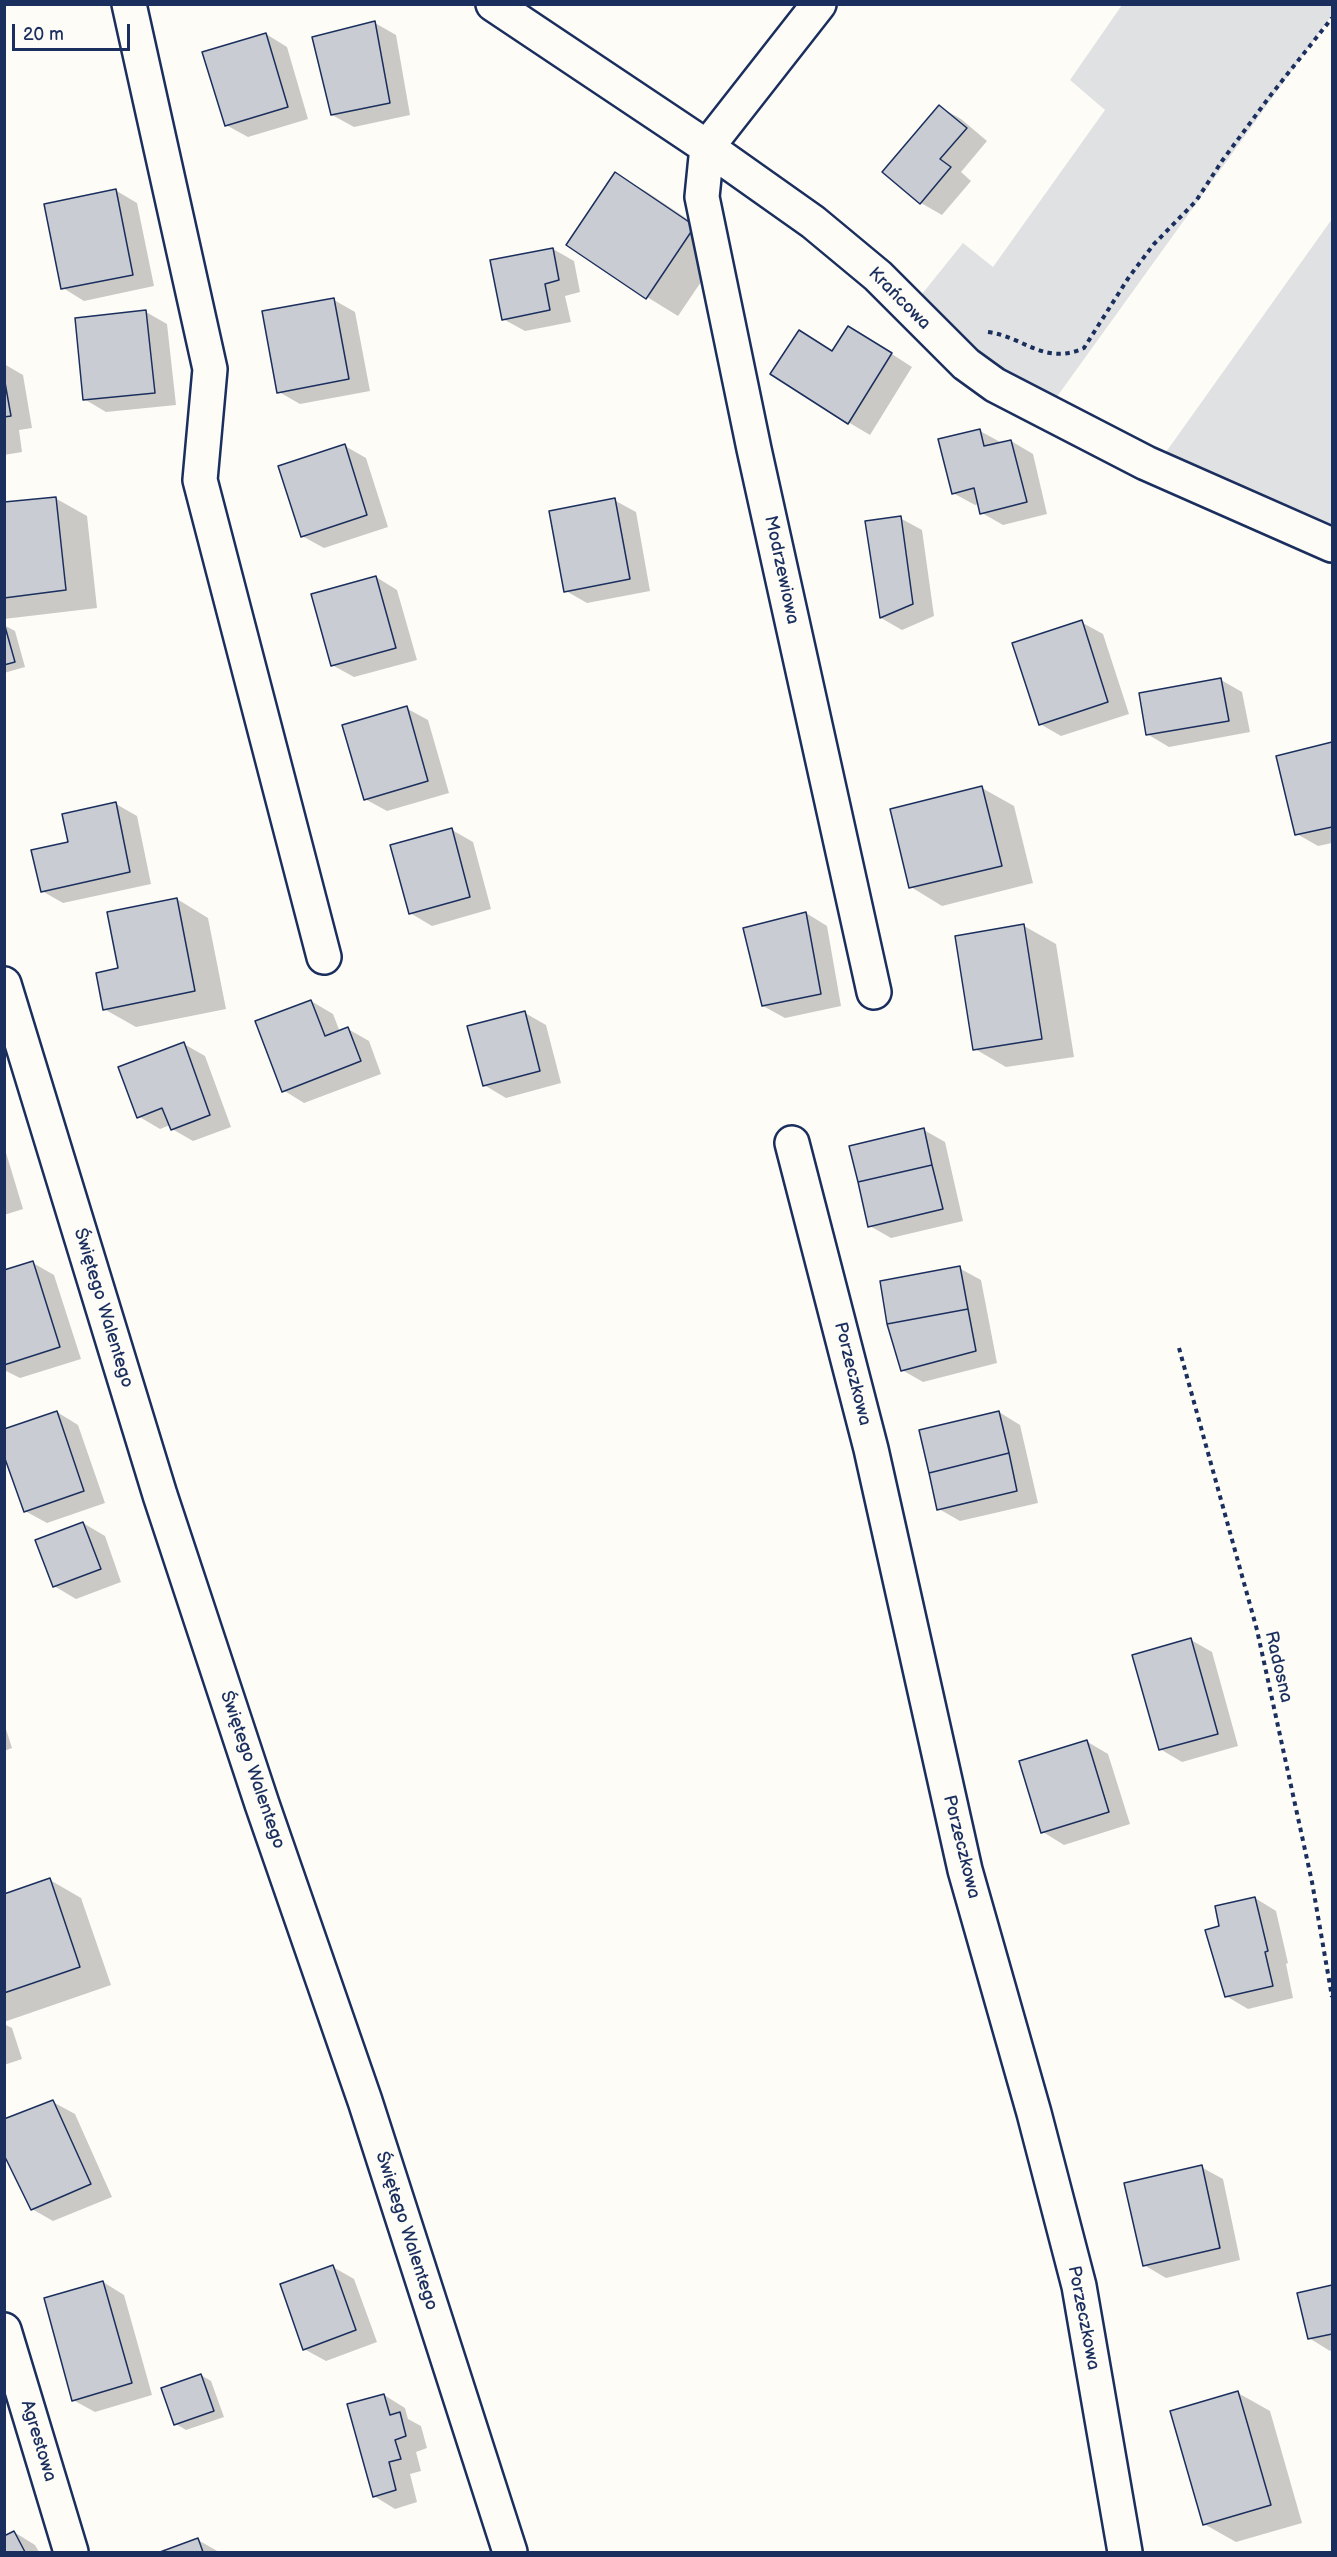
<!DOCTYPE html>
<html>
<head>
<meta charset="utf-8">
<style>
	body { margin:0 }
	#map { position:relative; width:1337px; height:2557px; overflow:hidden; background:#fdfcf7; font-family:"Balsamiq Sans",sans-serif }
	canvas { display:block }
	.frame { position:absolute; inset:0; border:6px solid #1b2f5e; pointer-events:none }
	.scale { position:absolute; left:12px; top:24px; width:118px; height:27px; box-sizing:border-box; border:3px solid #1b2f5e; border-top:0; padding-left:8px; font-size:18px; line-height:21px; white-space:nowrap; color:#1b2f5e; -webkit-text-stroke:4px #fdfcf7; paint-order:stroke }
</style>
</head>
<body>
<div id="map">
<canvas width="1337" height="2557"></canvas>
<div class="frame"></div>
<div class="scale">20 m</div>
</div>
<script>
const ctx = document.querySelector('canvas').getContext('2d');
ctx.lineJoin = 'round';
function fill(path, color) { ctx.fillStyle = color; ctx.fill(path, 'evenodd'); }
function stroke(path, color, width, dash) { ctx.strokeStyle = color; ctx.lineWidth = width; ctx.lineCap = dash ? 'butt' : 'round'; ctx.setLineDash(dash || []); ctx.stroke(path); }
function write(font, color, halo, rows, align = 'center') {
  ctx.font = font + ' "Balsamiq Sans",sans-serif'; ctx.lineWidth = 4.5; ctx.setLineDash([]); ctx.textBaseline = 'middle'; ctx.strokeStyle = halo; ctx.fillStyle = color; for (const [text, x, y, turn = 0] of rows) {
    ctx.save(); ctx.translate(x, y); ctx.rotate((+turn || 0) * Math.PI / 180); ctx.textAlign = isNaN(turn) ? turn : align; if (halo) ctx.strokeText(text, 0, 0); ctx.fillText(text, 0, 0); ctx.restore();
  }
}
fill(new Path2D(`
	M 1122,5 L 1332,5 L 1332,15 L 1056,398 C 1002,370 960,343 922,294 L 963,243 L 993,267 L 1105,110 L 1070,80 Z
	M 1332,219 L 1332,529 L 1166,452 Z`), '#e0e1e3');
fill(new Path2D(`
	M 375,23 L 396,35 L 410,115 L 354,127 L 332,115 Z
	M 266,34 L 287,47 L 308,119 L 248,137 L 226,125 Z
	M 940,107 L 961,119 L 987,141 L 961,172 L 971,181 L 942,215 L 921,203 Z
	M 615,174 L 647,192 L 726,245 L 678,316 L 647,297 Z
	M 115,190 L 137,203 L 154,286 L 84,301 L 63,288 Z
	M 553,249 L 574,261 L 580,292 L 565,296 L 571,322 L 525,331 L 503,319 Z
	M 334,300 L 355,312 L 370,391 L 300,404 L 279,392 Z
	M 146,312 L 167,324 L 176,405 L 106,412 L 84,399 Z
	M 870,340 L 912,367 L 870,435 L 848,422 L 833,352 Z
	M 4,364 L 23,375 L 32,428 L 19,430 L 22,452 L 4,455 Z
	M 980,431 L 1002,443 L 1011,441 L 1033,454 L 1047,514 L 1003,525 L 982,513 L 979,504 L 975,505 L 953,493 Z
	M 345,446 L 366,458 L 388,527 L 324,548 L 302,536 Z
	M 55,498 L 87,516 L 97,608 L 4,619 L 4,504 Z
	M 614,500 L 636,512 L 650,591 L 587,603 L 566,591 Z
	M 900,518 L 922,530 L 934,616 L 902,630 L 881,618 Z
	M 376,577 L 397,590 L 417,660 L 354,677 L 332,665 Z
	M 1081,622 L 1103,634 L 1129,714 L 1061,736 L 1040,724 Z
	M 4,625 L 15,631 L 25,667 L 4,673 Z
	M 1221,680 L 1242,692 L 1250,732 L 1169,747 L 1147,734 Z
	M 406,708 L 428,720 L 449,793 L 387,811 L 365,799 Z
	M 1332,743 L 1332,843 L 1318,846 L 1297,834 L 1278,757 Z
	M 982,788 L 1014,806 L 1033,883 L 942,906 L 911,887 Z
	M 116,804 L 137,816 L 151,884 L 63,903 L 42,891 L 70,843 Z
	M 452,830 L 473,842 L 491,909 L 432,926 L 410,913 Z
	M 177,899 L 208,918 L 226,1009 L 136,1027 L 104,1009 L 119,969 Z
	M 806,913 L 827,926 L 841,1006 L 785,1018 L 763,1006 Z
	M 1024,926 L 1056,944 L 1074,1057 L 1006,1067 L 975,1049 Z
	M 311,1001 L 333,1014 L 340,1032 L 348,1029 L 369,1041 L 381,1074 L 304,1103 L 283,1090 Z
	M 525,1013 L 546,1025 L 561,1083 L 506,1098 L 484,1085 Z
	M 184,1044 L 205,1056 L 231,1127 L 193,1141 L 172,1129 L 170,1125 L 160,1129 L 138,1116 Z
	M 924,1130 L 945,1142 L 963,1221 L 891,1238 L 870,1226 Z
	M 4,1146 L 23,1209 L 4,1215 Z
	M 33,1263 L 54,1275 L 81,1359 L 20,1378 L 4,1370 L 4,1272 Z
	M 959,1268 L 981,1280 L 997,1363 L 923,1382 L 902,1370 Z
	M 57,1412 L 78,1425 L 105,1503 L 47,1523 L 25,1511 Z
	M 999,1412 L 1020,1425 L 1038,1503 L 960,1521 L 939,1509 Z
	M 83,1523 L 105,1536 L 121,1582 L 76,1599 L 54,1586 Z
	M 1191,1640 L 1212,1652 L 1238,1746 L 1182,1762 L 1160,1749 Z
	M 4,1723 L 12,1748 L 4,1751 Z
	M 1086,1741 L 1108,1754 L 1130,1824 L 1064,1845 L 1043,1832 Z
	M 50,1880 L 81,1898 L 111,1985 L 4,2022 L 4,1896 Z
	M 1255,1898 L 1276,1911 L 1288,1963 L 1286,1964 L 1293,1998 L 1248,2009 L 1226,1996 L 1221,1928 Z
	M 4,2024 L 12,2028 L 22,2059 L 4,2065 Z
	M 53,2102 L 75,2114 L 112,2197 L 53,2221 L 32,2209 Z
	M 1201,2167 L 1223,2179 L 1240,2260 L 1166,2278 L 1144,2265 Z
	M 333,2267 L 354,2279 L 377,2342 L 326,2361 L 304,2349 Z
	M 103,2282 L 124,2295 L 152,2395 L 95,2412 L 73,2400 Z
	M 1332,2286 L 1332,2350 L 1330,2351 L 1309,2338 L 1299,2294 Z
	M 201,2375 L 211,2381 L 224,2417 L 186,2430 L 176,2424 Z
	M 1238,2393 L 1270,2411 L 1302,2523 L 1236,2542 L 1204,2524 Z
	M 384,2395 L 405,2408 L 408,2419 L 421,2426 L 427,2448 L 416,2452 L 421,2471 L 410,2474 L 417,2502 L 395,2509 L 374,2496 Z
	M 14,2532 L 35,2545 L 39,2552 L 4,2552 L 4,2537 Z
	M 198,2540 L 219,2552 L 164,2552 Z`), '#0003');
const building = new Path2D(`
	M 375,21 L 390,103 L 331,115 L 312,37 Z
	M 266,33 L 288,107 L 225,126 L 202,52 Z
	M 939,105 L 967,128 L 940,159 L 951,167 L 920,204 L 882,172 Z
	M 615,172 L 695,226 L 646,299 L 566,245 Z
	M 116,189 L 133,275 L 61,289 L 44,204 Z
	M 553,248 L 559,280 L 545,284 L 550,310 L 502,320 L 490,260 Z
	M 334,298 L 349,379 L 277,393 L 262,311 Z
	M 146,310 L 155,393 L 83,400 L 75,318 Z
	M 848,326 L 892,353 L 848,424 L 770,374 L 799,330 L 832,351 Z
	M 4,377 L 11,416 L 4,417 Z
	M 980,429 L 984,446 L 1011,440 L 1027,502 L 980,514 L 974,488 L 952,494 L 938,439 Z
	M 345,444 L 367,515 L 301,537 L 278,466 Z
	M 56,497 L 66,590 L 4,598 L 4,502 Z
	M 615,498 L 630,579 L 564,592 L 549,511 Z
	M 901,516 L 913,604 L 880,618 L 865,521 Z
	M 376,576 L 396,648 L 331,666 L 311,594 Z
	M 1082,620 L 1108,702 L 1039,725 L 1012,643 Z
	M 4,623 L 15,662 L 4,665 Z
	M 1221,678 L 1229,721 L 1146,735 L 1139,693 Z
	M 407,706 L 428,781 L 364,800 L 342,725 Z
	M 1332,742 L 1332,827 L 1295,835 L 1276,756 Z
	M 982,786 L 1002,866 L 909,888 L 890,809 Z
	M 116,802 L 130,872 L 41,892 L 31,850 L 68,842 L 62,814 Z
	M 452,828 L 470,897 L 409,914 L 390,845 Z
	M 177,898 L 195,991 L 103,1010 L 96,973 L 118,968 L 107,912 Z
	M 806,912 L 821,994 L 762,1006 L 743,928 Z
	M 1024,924 L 1042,1039 L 973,1050 L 955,936 Z
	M 311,1000 L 325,1036 L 348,1027 L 361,1061 L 282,1092 L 255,1021 Z
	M 525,1011 L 540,1071 L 483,1086 L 467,1026 Z
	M 184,1042 L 210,1115 L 171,1130 L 162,1108 L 137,1118 L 118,1067 Z
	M 924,1128 L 932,1165 L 858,1182 L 849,1146 Z
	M 932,1165 L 943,1209 L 868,1227 L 858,1182 Z
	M 33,1261 L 60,1347 L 4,1365 L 4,1270 Z
	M 960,1266 L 968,1309 L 887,1324 L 880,1281 Z
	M 968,1309 L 976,1351 L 901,1371 L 887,1324 Z
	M 57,1411 L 84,1491 L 24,1512 L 4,1456 L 4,1429 Z
	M 999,1411 L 1009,1453 L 929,1473 L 919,1430 Z
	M 1009,1453 L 1017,1491 L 937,1510 L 929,1473 Z
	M 83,1522 L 101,1569 L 53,1587 L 35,1540 Z
	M 1191,1638 L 1218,1734 L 1159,1750 L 1132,1655 Z
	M 1087,1740 L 1109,1812 L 1041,1833 L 1019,1761 Z
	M 50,1878 L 80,1967 L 4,1993 L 4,1894 Z
	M 1255,1897 L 1268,1951 L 1265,1952 L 1273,1986 L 1225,1997 L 1205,1930 L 1219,1926 L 1215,1906 Z
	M 53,2100 L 91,2184 L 31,2210 L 4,2155 L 4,2119 Z
	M 1202,2165 L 1220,2248 L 1143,2266 L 1124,2183 Z
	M 333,2265 L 356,2330 L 303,2350 L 280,2284 Z
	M 103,2281 L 132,2383 L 72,2401 L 44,2298 Z
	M 1332,2285 L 1332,2334 L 1308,2339 L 1297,2293 Z
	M 201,2374 L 214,2411 L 174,2425 L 161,2388 Z
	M 1238,2391 L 1271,2505 L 1203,2525 L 1170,2411 Z
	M 384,2394 L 390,2415 L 400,2412 L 406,2436 L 395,2440 L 401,2459 L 389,2462 L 396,2490 L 373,2497 L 347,2404 Z
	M 14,2531 L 25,2552 L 4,2552 L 4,2536 Z
	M 198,2538 L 203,2552 L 160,2552 Z`);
fill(building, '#c9ccd3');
stroke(building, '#1b2f5e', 1.5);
const minor = new Path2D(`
	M 129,4 L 210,369 L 200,480 L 324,957
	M 493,4 L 707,147 L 813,222 L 878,276 L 966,364 L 995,385 L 1146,463 L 1332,545
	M 819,4 L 707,147 L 702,197 L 754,449 L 874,992
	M 4,984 L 160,1495 L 262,1804 L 365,2101 L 510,2552
	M 792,1143 L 871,1449 L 965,1870 L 1034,2113 L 1079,2286 L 1125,2552
	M 4,2330 L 71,2552`);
stroke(minor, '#1b2f5e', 38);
stroke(new Path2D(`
	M 988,332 C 1024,337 1045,366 1084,348 L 1129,277 L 1154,244 L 1196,201 L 1222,161 L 1270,96 L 1332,18
	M 1179,1348 L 1257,1630 L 1312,1882 L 1332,1997`), '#1b2f5e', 4, [4.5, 4.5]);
stroke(minor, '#fdfcf7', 33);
write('18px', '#1b2f5e', '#fdfcf7', [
	["Krańcowa",899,299,45],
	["Modrzewiowa",781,570,78],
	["Świętego Walentego",103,1308,73],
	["Porzeczkowa",852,1374,76],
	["Radosna",1278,1667,77],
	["Świętego Walentego",252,1770,71],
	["Porzeczkowa",961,1847,76],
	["Świętego Walentego",406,2231,72],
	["Porzeczkowa",1083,2318,79],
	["Agrestowa",38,2441,73]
]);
</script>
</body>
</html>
